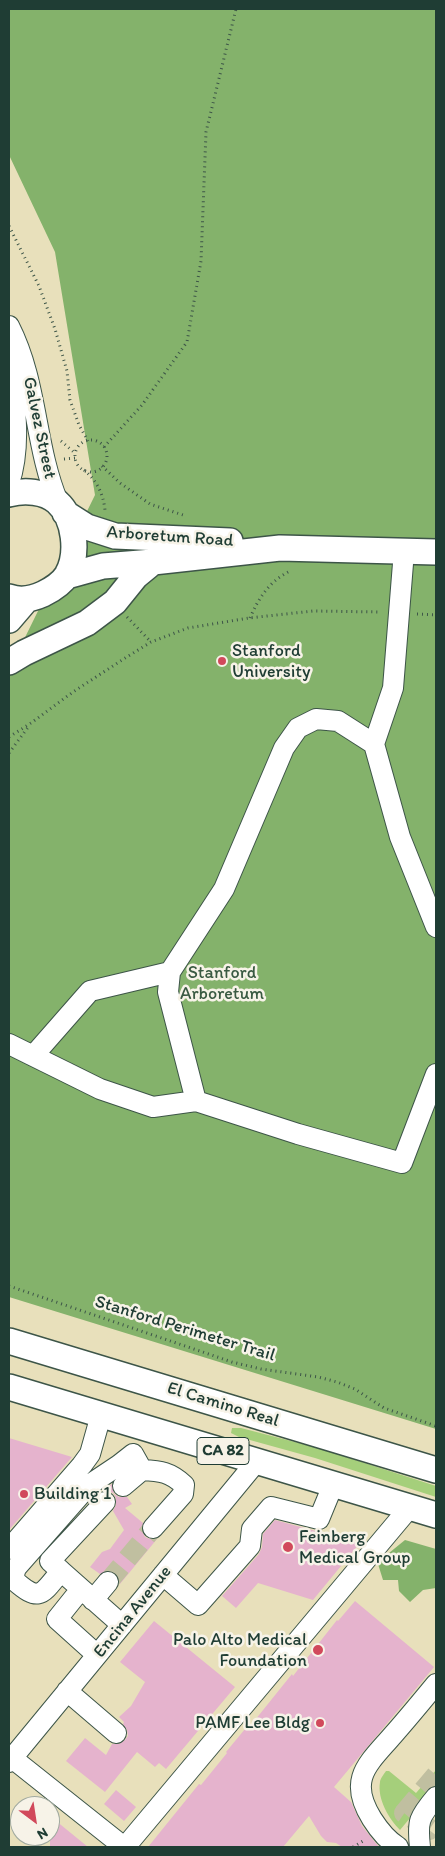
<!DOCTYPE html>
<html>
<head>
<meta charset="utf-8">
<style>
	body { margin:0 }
	#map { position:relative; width:445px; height:1856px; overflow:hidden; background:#e8e0bb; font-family:Itim,sans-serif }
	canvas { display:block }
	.frame { position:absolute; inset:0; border:10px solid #1f3d34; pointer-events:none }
	.north { position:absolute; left:10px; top:1796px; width:50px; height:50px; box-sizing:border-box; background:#f7f3e8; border:1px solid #a1aaa0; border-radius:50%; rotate:149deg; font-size:14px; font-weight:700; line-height:20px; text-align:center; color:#1f3d34 }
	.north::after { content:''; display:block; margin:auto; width:18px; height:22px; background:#d1495b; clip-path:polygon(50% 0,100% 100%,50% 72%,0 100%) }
</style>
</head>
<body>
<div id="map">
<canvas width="445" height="1856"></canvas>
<div class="frame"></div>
<div class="north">N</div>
</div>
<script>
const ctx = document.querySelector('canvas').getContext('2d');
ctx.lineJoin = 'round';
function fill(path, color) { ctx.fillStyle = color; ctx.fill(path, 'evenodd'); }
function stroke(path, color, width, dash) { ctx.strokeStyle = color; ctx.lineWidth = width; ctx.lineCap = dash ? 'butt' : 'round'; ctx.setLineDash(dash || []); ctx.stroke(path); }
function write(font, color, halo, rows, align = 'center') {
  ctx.font = font + ' Itim,sans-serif'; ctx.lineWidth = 5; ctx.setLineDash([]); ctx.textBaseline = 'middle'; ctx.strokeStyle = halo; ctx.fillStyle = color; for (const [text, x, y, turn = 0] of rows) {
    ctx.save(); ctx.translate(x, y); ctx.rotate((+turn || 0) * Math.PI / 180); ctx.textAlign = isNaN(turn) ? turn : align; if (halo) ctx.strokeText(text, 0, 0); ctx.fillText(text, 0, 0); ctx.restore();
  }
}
fill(new Path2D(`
	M 232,1428 L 241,1428 L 318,1448 L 436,1486 L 436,1497 L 315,1458 L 239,1437 L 231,1433 Z
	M 436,1770 L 436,1787 L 400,1830 C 389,1819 377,1799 380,1782 C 380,1779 384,1774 386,1771 L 389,1771 L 416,1793 Z`), '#a5cf7b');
fill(new Path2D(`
	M 9,9 L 436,9 L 436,1429 L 9,1297 L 9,670 L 95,495 L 55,252 L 9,155 Z
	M 405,1540 L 436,1549 L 436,1588 L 423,1590 L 410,1602 L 399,1591 L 398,1580 L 383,1580 L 378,1564 L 389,1553 Z`), '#84b26b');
fill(new Path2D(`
	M 9,1438 L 72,1457 L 9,1530 Z
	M 112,1484 L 114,1494 L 119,1497 L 127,1497 L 132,1504 L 125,1508 L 143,1523 L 142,1531 L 145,1537 L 150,1539 L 157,1539 L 120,1584 L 119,1577 L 115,1573 L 110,1570 L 100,1574 L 90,1567 L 102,1552 L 110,1549 L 124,1530 L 113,1511 L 116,1505 L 116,1498 L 113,1493 L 108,1491 L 102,1491 Z
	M 275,1520 L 360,1543 L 313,1600 L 258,1583 L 236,1608 L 222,1596 L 259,1554 L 262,1547 L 263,1534 Z
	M 355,1601 L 434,1667 L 334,1787 L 351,1802 L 362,1826 L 379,1847 L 342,1847 L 336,1843 L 327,1842 L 321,1836 L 309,1816 L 283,1847 L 148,1847 L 199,1784 L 201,1785 L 227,1753 L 226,1752 L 245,1729 L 247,1730 L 292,1674 L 293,1676 L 337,1620 L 338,1621 Z
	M 154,1621 L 235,1687 L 166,1769 L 159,1763 L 155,1767 L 137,1752 L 105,1792 L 66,1761 L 85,1738 L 106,1755 L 112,1744 L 119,1744 L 125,1740 L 128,1736 L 127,1730 L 123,1724 L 124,1722 L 119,1717 L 131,1706 L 145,1682 L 120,1662 Z
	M 116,1790 L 136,1807 L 124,1821 L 104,1804 Z
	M 50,1816 L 88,1847 L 50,1847 Z`), '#e5b3cd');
stroke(new Path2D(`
	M 108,1582 L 153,1528
	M 436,1775 L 404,1813 L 429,1830 L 436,1821`), '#c0bfa0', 20, [20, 10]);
const minor = new Path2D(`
	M 9,326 C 38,383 34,444 58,502
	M 9,483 C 24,439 11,386 9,339
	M 404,551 L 393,688 L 374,744 L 400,837 L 436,927
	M 9,1044 L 100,1089 L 153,1107 L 196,1101 L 298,1134 L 402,1163 L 436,1074
	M 33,1056 L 90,991 L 170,972
	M 196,1101 L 168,992 L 170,972 L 224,889 L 284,748 L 298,728 L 316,719 L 338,721 L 374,744
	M 123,1486 L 142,1470 C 161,1471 170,1472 184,1485 L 183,1494 L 153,1528
	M 9,1549 L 82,1465 L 90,1454 L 101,1415
	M 61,1571 L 50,1561 L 105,1502
	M 163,1575 L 198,1605 L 250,1546 L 252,1529 L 271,1507 L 319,1519 L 333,1485
	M 81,1589 L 57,1619 L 97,1655
	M 93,1600 L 108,1582
	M 122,1625 L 61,1571 C 42,1594 40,1603 15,1581 L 14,1574 L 16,1568 L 89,1485 L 119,1465 L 133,1454 L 142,1470
	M 67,1691 L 116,1733
	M 12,1758 L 124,1847
	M 9,1762 L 257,1461
	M 125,1847 L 410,1507
	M 398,1847 C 387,1840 379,1830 372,1819 C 347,1779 368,1764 393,1735 C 408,1718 422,1701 436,1684
	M 420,1847 C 417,1821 419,1817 436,1797`);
const major = new Path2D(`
	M 9,411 L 13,401
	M 9,494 C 24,490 45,491 57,502 C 75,518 79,554 67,575 C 62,583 51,590 43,594 C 32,599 20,601 9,597
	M 65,513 L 87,527 L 115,536 L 230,541
	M 67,576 L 103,566 L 153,562 L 280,548 L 436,552
	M 9,620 L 27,599
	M 9,662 L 24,653 L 87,623 L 115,602 L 136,576 L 153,562
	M 9,1341 L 436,1470
	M 9,1387 L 436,1515`);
stroke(minor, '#3d5548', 22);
stroke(major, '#3d5548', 28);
stroke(new Path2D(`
	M 9,226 L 39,286 L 55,329 L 67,371 L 70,400 L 79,425 L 88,441
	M75 456a16 16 0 1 1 32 0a16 16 0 1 1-32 0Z
	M 61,441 L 76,454
	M 104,447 L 142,405 L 187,342 L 201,261 L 206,132 L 236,9
	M 64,459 L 76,458
	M 102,466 L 120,483 L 150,504 L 186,516
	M 84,470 C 97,481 103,493 105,510
	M 417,614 L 436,615
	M 127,617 L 151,642
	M 250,618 C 259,597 270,581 290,571
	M 9,737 L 31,723 L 73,692 L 122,660 L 151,642 L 188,628 L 249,618 L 313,611 L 381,612
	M 9,753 L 29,726
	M 9,1286 L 232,1362 L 261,1369 L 318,1377 L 337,1382 L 355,1389 L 384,1408 L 436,1426
	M 353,1847 L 363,1841`), '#3d5548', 3, [1, 4]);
stroke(minor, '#fff', 20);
stroke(major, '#fff', 25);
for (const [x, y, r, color] of [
	[222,661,5,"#d1495b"],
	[24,1494,5,"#d1495b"],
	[288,1547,6,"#d1495b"],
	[318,1650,6,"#d1495b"],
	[320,1723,5,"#d1495b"]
]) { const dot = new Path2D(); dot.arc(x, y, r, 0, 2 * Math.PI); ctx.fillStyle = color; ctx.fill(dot); stroke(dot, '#f7f3e8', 2); }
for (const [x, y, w] of [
	[223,1451,52]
]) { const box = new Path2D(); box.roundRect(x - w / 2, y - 13.5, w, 27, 4); ctx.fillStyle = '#f7f3e8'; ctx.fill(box); stroke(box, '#1f3d34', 1); }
write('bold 16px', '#1f3d34', null, [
	["CA 82",223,1451]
]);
write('18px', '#1f3d34', '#f7f3e8', [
	["Galvez Street",39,428,78],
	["Arboretum Road",170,537,4],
	["Stanford Perimeter Trail",185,1329,17],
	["El Camino Real",223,1405,17],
	["Encina Avenue",133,1612,-51]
]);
write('18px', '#1f3d34', '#f7f3e8', [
	["Stanford",232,651],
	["University",232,672],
	["Building 1",34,1494],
	["Feinberg",299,1537],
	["Medical Group",299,1558],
	["Palo Alto Medical",307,1640,"right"],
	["Foundation",307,1661,"right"],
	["PAMF Lee Bldg",310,1723,"right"]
], 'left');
write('18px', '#3a5a42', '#f7f3e8', [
	["Stanford",222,973],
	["Arboretum",222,994]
]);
</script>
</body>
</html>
